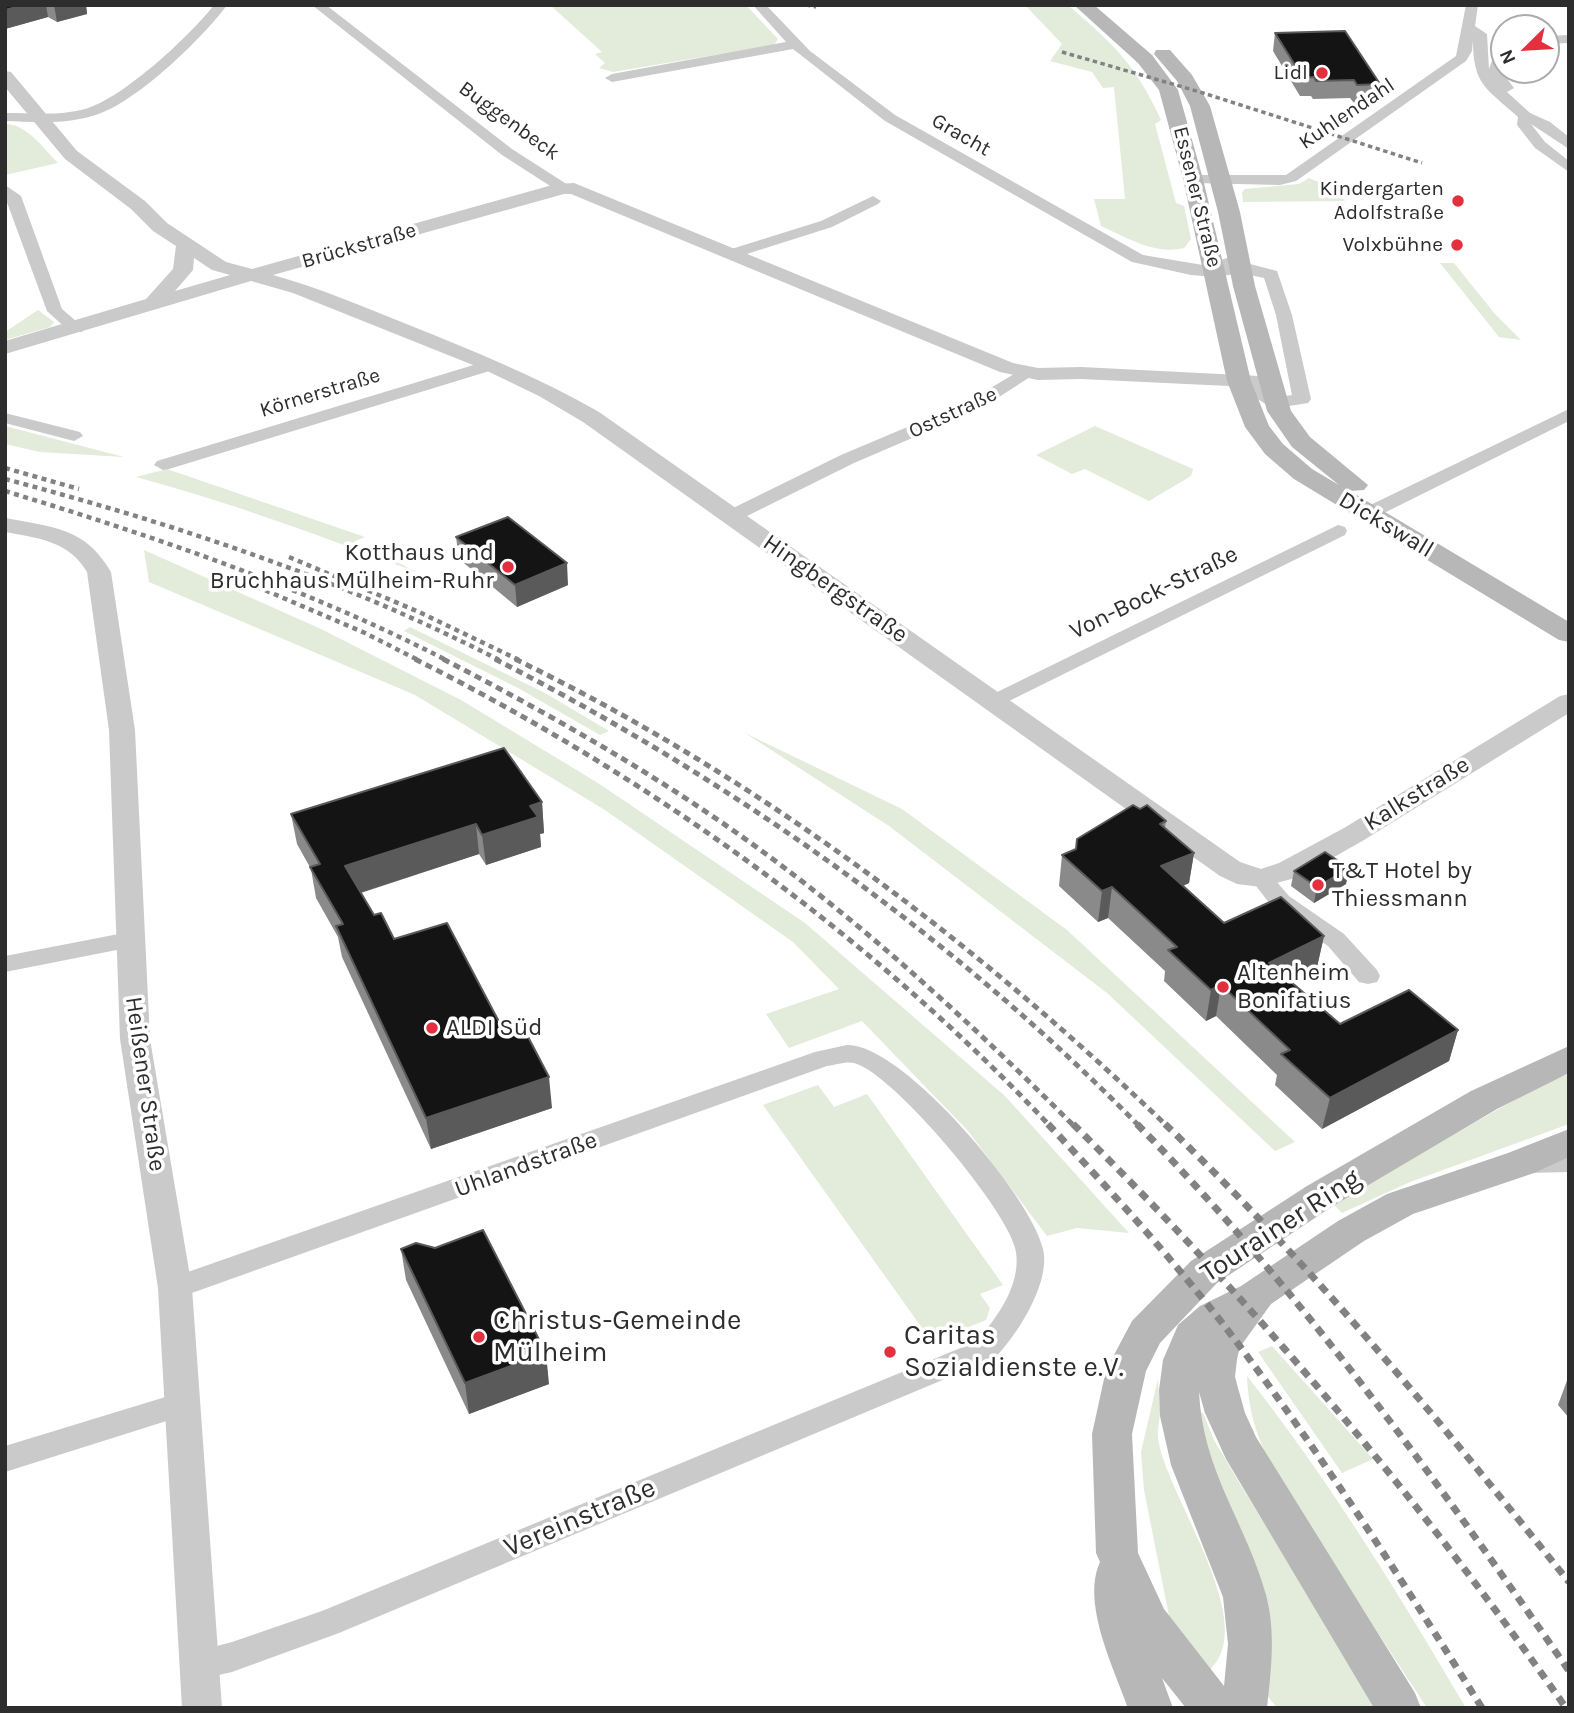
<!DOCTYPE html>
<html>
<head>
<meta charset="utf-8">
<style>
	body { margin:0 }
	#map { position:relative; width:1574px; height:1713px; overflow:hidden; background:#fff; font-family:Karla,sans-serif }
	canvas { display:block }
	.frame { position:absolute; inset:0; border:7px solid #2d2d2d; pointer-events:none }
	.north { position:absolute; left:1490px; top:14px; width:70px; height:70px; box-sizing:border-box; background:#fff; border:2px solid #ababab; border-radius:50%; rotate:246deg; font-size:19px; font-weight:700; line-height:28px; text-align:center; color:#2d2d2d }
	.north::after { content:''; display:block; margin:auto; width:24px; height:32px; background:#e42f3f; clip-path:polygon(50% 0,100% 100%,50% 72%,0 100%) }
</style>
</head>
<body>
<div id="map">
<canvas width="1574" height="1713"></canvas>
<div class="frame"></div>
<div class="north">N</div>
</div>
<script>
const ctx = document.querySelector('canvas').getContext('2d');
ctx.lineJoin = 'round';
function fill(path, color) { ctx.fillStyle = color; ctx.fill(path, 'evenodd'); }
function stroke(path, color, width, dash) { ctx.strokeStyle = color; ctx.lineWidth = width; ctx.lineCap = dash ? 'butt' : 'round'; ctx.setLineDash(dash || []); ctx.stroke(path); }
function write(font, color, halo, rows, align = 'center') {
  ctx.font = font + ' Karla,sans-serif'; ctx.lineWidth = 7; ctx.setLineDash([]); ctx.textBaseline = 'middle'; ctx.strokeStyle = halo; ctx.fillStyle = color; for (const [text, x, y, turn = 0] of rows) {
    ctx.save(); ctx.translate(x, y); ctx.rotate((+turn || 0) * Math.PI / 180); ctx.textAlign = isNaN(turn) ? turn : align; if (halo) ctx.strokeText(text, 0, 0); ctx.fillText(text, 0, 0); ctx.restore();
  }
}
fill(new Path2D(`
	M 550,5 L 746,5 L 778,39 L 774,45 L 613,72 L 599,68 L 605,63 L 595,54 L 602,52 Z
	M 1025,5 L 1068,5 C 1115,46 1134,62 1161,120 L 1155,124 L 1176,203 L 1184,206 L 1191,239 L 1184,248 C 1154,255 1128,238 1101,226 L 1094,199 L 1125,199 L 1114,87 L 1103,88 L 1092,72 L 1050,61 L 1062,44 Z
	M 5,124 C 27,124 43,148 58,163 L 5,175 Z
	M 1309,178 L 1336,190 L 1345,201 L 1243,202 L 1242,192 L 1245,189 L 1299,184 Z
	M 1440,263 L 1454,263 L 1495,314 L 1521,340 L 1499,337 Z
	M 38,310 L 54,322 L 50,327 L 5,340 L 5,332 Z
	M 5,426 L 124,457 L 40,452 L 5,444 Z
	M 1095,426 L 1193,469 L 1191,476 L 1149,501 L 1085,469 L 1072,474 L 1036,455 Z
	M 167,469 L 365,537 L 355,541 L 419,573 C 326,538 233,503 136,477 Z
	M 144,550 L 321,629 L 461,700 L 598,783 L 805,923 L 1005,1096 L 1129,1233 L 1077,1228 L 1047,1236 L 968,1131 L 862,1021 L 789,1048 L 766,1014 L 839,989 L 793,942 L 605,810 L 415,695 L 149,582 Z
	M 410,627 L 545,693 L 609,731 L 600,735 L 518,688 L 404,631 Z
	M 745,733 L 902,809 L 1067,930 L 1295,1142 L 1275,1151 L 1107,993 L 889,826 Z
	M 1569,1074 L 1569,1124 L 1410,1182 L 1342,1213 L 1332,1203 L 1543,1084 Z
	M 818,1085 L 834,1107 L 867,1094 L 1003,1285 L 980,1294 L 990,1308 L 986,1320 L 932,1342 L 763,1105 Z
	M 1272,1346 L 1373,1459 L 1342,1473 L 1258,1352 Z
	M 1247,1376 C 1329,1480 1399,1594 1466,1708 L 1427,1708 L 1280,1483 C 1260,1443 1249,1421 1247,1376 Z
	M 1158,1379 C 1158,1390 1160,1401 1160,1411 C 1160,1420 1157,1430 1158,1438 C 1165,1495 1265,1627 1207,1672 L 1169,1616 L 1144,1490 L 1141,1452 Z
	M 1203,1413 L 1214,1440 L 1240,1484 L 1379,1708 L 1277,1708 L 1258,1684 L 1191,1414 Z`), '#e3ebda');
fill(new Path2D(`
	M 214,5 L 227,5 C 203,38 139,99 101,113 C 71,125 37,122 5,121 L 5,113 C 32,113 60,116 85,109 C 122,99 190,36 214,5 Z
	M 312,5 L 326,5 L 512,149 L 568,185 L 570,188 L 568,191 L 558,191 L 502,155 Z
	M 753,5 L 766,5 L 810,51 L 895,115 L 1143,255 L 1215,267 L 1221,266 L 1219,263 L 1221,260 L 1227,258 L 1277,271 L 1292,315 L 1311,399 L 1308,403 L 1276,408 L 1270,407 L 1230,381 L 1239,376 L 1279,397 L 1292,395 L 1276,315 L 1264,278 L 1241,273 L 1215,277 L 1191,275 L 1132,262 L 885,121 L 793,49 L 612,82 L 605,78 L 612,74 L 786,42 Z
	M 1466,5 L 1478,5 L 1475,26 L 1487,34 L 1489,69 L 1494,55 L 1504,50 L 1502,72 L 1514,88 L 1507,92 L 1530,113 L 1550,122 L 1569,137 L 1569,149 L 1531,124 L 1545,142 L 1569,161 L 1569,172 L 1535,148 L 1517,125 L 1518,117 C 1486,88 1473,85 1473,40 L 1472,51 L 1466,61 L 1296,181 L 1280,185 L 1193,183 L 1186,179 L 1193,175 L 1286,175 L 1456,56 Z
	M 1569,35 L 1569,43 L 1546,44 L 1546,36 Z
	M 5,185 L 21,196 L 62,309 L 84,328 L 82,332 L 70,332 L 47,311 L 5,197 Z
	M 873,196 L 881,201 L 878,204 L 832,227 L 731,259 L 723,254 L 725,251 L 821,221 Z
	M 490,360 L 499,365 L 496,369 L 169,469 L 163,470 L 154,465 L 157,461 Z
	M 1024,368 L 1033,373 L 1030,377 L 982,408 L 854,463 L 739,520 L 725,520 L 723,516 L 725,512 L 841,455 L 969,401 Z
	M 1569,409 L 1569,421 L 1374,518 L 1367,520 L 1358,514 L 1360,510 Z
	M 5,413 L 80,432 L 83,436 L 74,441 L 5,423 Z
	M 1338,525 L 1345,527 L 1347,531 L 1345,535 L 1001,705 L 987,705 L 984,701 L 987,697 Z
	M 1261,870 L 1269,873 L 1289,896 L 1344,934 L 1377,970 L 1380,976 L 1377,982 L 1368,984 L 1359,982 L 1328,946 L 1273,908 L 1250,878 L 1253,873 Z
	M 129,932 L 137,934 L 141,940 L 137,946 L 5,972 L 5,956 Z
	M 847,1045 C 902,1043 1032,1197 1043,1249 C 1051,1283 1017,1335 995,1358 L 339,1633 L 232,1672 L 201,1679 L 190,1675 L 185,1664 L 190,1653 L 232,1642 L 322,1611 L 975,1342 C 997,1319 1021,1285 1016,1252 C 1011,1213 892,1072 854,1063 C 846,1061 835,1065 827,1066 L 175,1299 L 165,1296 L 161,1288 L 165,1280 L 815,1052 Z
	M 1569,1152 L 1569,1172 L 1527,1173 L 1518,1170 L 1514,1163 L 1518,1156 L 1527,1153 Z
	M 185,1391 L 195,1394 L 200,1403 L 195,1412 L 5,1472 L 5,1446 Z`), '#cacaca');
fill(new Path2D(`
	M 5,71 L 11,72 L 77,151 L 145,201 L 167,223 L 226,262 L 252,269 L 556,184 L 574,183 L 1013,363 L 1038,368 L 1081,367 L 1279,377 L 1282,382 L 1279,387 L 1271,388 L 1081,379 L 1038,380 L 1000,372 L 571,194 L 564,194 L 273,275 C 320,288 364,307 409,325 C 474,351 538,377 599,412 L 1240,862 L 1261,869 L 1279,863 L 1344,828 L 1560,696 L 1569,694 L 1569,713 L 1364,840 L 1299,877 L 1261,887 L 1237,884 L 1220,876 L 583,422 L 539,396 L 483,369 L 293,293 L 251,281 L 5,354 L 5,341 L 146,299 L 173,269 L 176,246 L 153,231 L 131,209 L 65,159 L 5,87 ZM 194,258 L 212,270 L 230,275 L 175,291 L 193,270 Z
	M 5,518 C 52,527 85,527 111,572 L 135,730 L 150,1039 L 192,1288 L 222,1708 L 182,1708 L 158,1288 L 120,1039 L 109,730 L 87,572 C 69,541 38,538 5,532 Z`), '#cacaca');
fill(new Path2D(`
	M 1074,5 L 1094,5 L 1152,55 L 1178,90 L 1203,179 L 1251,381 L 1269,426 L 1283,444 L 1312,469 L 1339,485 L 1292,447 L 1267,411 L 1233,286 L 1218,212 L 1190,106 L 1177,81 L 1154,54 L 1156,50 L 1170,50 L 1192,75 L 1210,106 L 1240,212 L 1255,286 L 1291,411 L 1310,437 L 1368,485 L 1364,490 L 1350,491 L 1569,622 L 1569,642 L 1559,640 L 1294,479 L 1265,454 L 1245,427 L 1227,381 L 1183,179 L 1159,90 L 1138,63 Z
	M 1569,1046 L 1569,1073 L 1497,1109 L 1333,1206 L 1217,1283 L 1160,1343 L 1146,1371 L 1132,1434 L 1138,1553 L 1164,1609 L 1224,1686 L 1228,1644 L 1223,1597 L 1171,1465 L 1160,1416 L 1159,1390 L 1163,1360 L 1178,1325 L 1200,1306 L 1241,1286 L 1338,1221 L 1387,1194 L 1508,1153 L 1569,1129 L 1569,1157 L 1534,1173 L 1413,1214 L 1364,1241 L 1271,1304 L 1240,1347 L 1237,1359 L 1235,1377 L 1245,1413 L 1256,1437 L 1415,1693 L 1421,1708 L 1374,1708 L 1226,1459 L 1205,1413 L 1199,1392 C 1203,1473 1246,1522 1266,1595 C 1276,1632 1271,1671 1267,1708 L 1186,1708 L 1162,1678 L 1173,1708 L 1128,1708 C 1114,1668 1081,1603 1100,1562 L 1096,1553 L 1092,1434 L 1106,1370 L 1132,1321 L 1191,1261 L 1307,1186 L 1471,1091 Z`), '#b7b7b7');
stroke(new Path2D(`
	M 806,5 L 816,7
	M 1062,52 L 1200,92 L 1422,163`), '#828282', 3.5, [4.5, 3.5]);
stroke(new Path2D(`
	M 5,468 L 79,489
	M 5,479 C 175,524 342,579 499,660
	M 5,491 C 156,537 306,588 446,660
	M 289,557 L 419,612 L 519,660
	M 239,579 L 365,633 L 418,660`), '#828282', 4.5, [5, 4.5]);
stroke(new Path2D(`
	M 415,659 C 649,777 869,934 1050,1126
	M 443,659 C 538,708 632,761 721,822 C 849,910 965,1017 1074,1126
	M 495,659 C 731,780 953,936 1139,1126
	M 515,659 C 756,776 974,941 1167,1126`), '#828282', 5, [7, 5]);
stroke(new Path2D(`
	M 1048,1124 C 1109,1189 1168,1254 1223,1324 C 1317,1447 1400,1577 1482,1708
	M 1073,1124 C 1255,1304 1419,1498 1566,1708
	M 1137,1124 C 1300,1290 1437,1480 1569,1671
	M 1165,1124 C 1312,1265 1441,1423 1569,1582`), '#828282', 7, [9, 7]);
fill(new Path2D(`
	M 5,5 L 86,5 L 87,14 L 57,22 L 48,17 L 5,29 Z
	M 1275,33 L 1380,84 L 1377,102 L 1354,103 L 1350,98 L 1313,99 L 1311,96 L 1300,96 L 1273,51 Z
	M 456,537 L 568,585 L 517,607 L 459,559 Z
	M 542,802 L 544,833 L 540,834 L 541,847 L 486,865 L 479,854 L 361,893 L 374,915 L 394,939 L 507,1037 L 552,1108 L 431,1149 L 342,957 L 338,937 L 316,898 L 311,869 L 297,844 L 291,814 Z
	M 1166,821 L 1165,828 L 1194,853 L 1189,883 L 1183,886 L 1224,923 L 1324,936 L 1317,967 L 1289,980 L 1340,1024 L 1458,1030 L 1449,1061 L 1322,1129 L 1275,1085 L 1277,1075 L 1216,1016 L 1206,1021 L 1164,981 L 1165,971 L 1108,918 L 1098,922 L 1059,886 L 1062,855 Z
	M 1349,868 L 1346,884 L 1314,903 L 1291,886 L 1294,871 Z
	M 401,1249 L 549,1384 L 469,1414 L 406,1280 Z
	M 1569,1375 L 1569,1418 L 1558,1405 Z`), '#8a8a8a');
fill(new Path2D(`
	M 24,5 L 46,5 L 48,17 L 5,29 L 5,10 Z
	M 54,5 L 86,5 L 87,14 L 57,22 Z
	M 567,563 L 568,585 L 517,607 L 515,585 Z
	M 542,802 L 544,833 L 540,834 L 541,847 L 486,865 L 482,835 L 530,806 Z
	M 476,824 L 479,854 L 350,896 L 345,866 Z
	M 1194,853 L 1189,883 L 1157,897 L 1161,866 Z
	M 1349,868 L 1346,884 L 1314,903 L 1317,887 Z
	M 1112,887 L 1108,918 L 1098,922 L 1102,891 Z
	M 1324,936 L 1317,967 L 1263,994 L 1269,963 Z
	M 1221,985 L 1216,1016 L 1206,1021 L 1211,990 Z
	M 1458,1030 L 1449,1061 L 1322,1129 L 1330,1098 Z
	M 549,1077 L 552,1108 L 431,1149 L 426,1118 Z
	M 546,1353 L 549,1384 L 469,1414 L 465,1383 Z`), '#5a5a5a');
const building = new Path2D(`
	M 5,5 L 24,5 L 5,10 Z
	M 1345,31 L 1380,84 L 1357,85 L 1354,80 L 1316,81 L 1314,77 L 1303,78 L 1275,33 Z
	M 508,517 L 567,563 L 515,585 L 456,537 Z
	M 504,748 L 542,802 L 530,806 L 538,817 L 482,835 L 476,824 L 345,866 L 374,915 L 381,913 L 394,939 L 447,923 L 507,1037 L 525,1031 L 549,1077 L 426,1118 L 336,926 L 343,924 L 310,867 L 320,864 L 291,814 Z
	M 1133,805 L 1140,809 L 1147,805 L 1166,821 L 1160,824 L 1194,853 L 1161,866 L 1224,923 L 1281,897 L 1324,936 L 1269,963 L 1340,1024 L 1409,990 L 1458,1030 L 1330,1098 L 1281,1054 L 1290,1050 L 1221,985 L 1211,990 L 1168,950 L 1177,947 L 1112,887 L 1102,891 L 1062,855 L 1076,849 L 1077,839 Z
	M 1325,852 L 1349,868 L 1317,887 L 1294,871 Z
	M 483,1230 L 546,1353 L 465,1383 L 401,1249 L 416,1243 L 435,1248 Z`);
fill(building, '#141414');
stroke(building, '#5a5a5a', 2);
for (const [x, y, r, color] of [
	[1322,73,7,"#e42f3f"],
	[1458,201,7,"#e42f3f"],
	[1457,245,7,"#e42f3f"],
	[508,567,7,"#e42f3f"],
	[1318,885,7,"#e42f3f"],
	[1223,987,7,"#e42f3f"],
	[432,1028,7,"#e42f3f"],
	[479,1337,7,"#e42f3f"],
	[890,1352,7,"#e42f3f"]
]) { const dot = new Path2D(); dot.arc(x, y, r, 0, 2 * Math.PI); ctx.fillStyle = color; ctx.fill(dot); stroke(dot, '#fff', 2.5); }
write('21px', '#2d2d2d', '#fff', [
	["Lidl",1308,73],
	["Kindergarten",1444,189],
	["Adolfstraße",1444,213],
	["Volxbühne",1443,245]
], 'right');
write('21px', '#2d2d2d', '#fff', [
	["Kuhlendahl",1347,114,-34],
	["Buggenbeck",509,121,36],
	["Gracht",961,135,30],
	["Essener Straße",1197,197,76],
	["Brückstraße",359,246,-16],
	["Körnerstraße",320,393,-17],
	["Oststraße",953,413,-25]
]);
write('24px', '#2d2d2d', '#fff', [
	["Dickswall",1386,525,31],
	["Hingbergstraße",835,589,35],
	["Von-Bock-Straße",1154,593,-26],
	["Kalkstraße",1417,794,-32],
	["Heißener Straße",145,1084,82],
	["Uhlandstraße",526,1165,-20]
]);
write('24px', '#2d2d2d', '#fff', [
	["Kotthaus und",494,553,"right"],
	["Bruchhaus Mülheim-Ruhr",494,581,"right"],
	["T&T Hotel by",1332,871],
	["Thiessmann",1332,899],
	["Altenheim",1237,973],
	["Bonifatius",1237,1001],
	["ALDI Süd",446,1028]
], 'left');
write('28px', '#2d2d2d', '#fff', [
	["Tourainer Ring",1281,1226,-33],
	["Vereinstraße",580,1518,-23]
]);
write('28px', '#2d2d2d', '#fff', [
	["Christus-Gemeinde",493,1321],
	["Mülheim",493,1353],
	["Caritas",904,1336],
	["Sozialdienste e.V.",904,1368]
], 'left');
</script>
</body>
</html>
